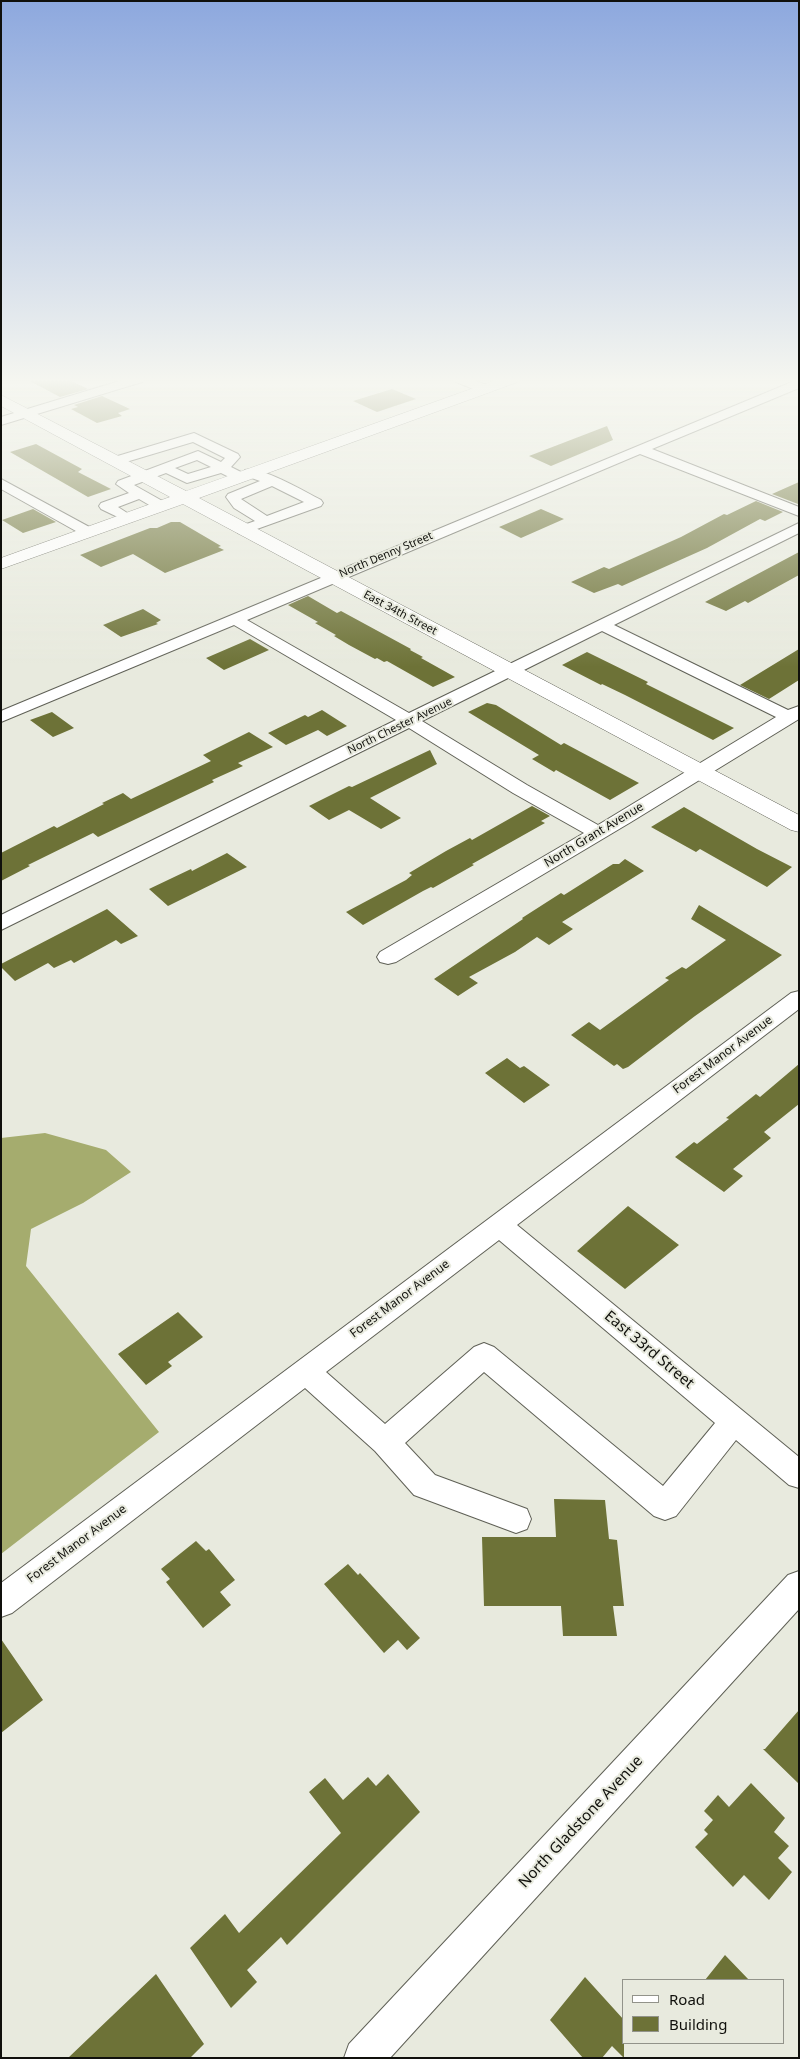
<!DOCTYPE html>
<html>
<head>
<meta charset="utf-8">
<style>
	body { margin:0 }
	#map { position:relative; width:800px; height:2059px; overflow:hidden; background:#e8eade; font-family:"Noto Sans",sans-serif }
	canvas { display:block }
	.frame { position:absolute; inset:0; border:2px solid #10100c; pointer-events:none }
	.legend { position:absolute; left:622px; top:1979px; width:162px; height:65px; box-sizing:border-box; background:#e8eade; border:1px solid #92938a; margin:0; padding:6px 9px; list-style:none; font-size:15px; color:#10100c }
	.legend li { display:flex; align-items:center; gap:10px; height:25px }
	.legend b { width:25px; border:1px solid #92938a }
</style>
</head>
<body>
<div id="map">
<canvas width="800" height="2059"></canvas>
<div class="frame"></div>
<ul class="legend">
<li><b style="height:6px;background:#fff"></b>Road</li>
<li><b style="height:14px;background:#6d7237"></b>Building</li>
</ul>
</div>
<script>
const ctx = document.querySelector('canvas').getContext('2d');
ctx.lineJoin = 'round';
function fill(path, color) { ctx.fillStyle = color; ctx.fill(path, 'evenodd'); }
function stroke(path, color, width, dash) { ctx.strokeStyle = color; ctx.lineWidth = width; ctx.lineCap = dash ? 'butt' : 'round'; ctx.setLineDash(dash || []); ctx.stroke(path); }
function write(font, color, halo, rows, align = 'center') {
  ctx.font = font + ' "Noto Sans",sans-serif'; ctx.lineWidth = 4; ctx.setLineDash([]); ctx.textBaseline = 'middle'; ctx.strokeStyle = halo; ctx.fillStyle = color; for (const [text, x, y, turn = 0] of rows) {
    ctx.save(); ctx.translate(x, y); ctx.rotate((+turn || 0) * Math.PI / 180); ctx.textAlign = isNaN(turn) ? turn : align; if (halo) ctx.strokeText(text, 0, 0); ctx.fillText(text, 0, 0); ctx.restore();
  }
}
fill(new Path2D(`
	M 45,1133 L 106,1150 L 131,1172 L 83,1203 L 31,1229 L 26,1266 L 159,1432 L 1,1554 L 1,1138 Z`), '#a5ac6e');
fill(new Path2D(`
	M 26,379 L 67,379 L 88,389 L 60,397 Z
	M 392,389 L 416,399 L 377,412 L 353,401 Z
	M 102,396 L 130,409 L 118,413 L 122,416 L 97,423 L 71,409 L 78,407 L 74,405 Z
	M 607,426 L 613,440 L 551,466 L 529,456 Z
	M 36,444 L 82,469 L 78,472 L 111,489 L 88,497 L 10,452 Z
	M 799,482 L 798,504 L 772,494 Z
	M 756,501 L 783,512 L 765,521 L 760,519 L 707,548 L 622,586 L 618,584 L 594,593 L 571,582 L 604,567 L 609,569 L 681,537 L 724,514 L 727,515 Z
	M 33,509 L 56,522 L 23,533 L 2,520 Z
	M 541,509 L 564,519 L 521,538 L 499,527 Z
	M 171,522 L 180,522 L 221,546 L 218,547 L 224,550 L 165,573 L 133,554 L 101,567 L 80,555 L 150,528 L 157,528 Z
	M 799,552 L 799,575 L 748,603 L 745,601 L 726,611 L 705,602 Z
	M 308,596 L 337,613 L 341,611 L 411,649 L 410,650 L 423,657 L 421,658 L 455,677 L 433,687 L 387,661 L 384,662 L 377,658 L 375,659 L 349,645 L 334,636 L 336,635 L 315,623 L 318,622 L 288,605 Z
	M 143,609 L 161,620 L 156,623 L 158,624 L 121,637 L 103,625 Z
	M 250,639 L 269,650 L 224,670 L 206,658 Z
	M 799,649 L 799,680 L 769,699 L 740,685 Z
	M 587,652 L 648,682 L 646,684 L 734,728 L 713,740 L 625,695 L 602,684 L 601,685 L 562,665 Z
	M 487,703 L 496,705 L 561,745 L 564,743 L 639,783 L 610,800 L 556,770 L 554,772 L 532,759 L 539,755 L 468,712 Z
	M 322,710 L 347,726 L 327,736 L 318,730 L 286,745 L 268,733 L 305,715 L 308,717 Z
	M 52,712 L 74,728 L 53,737 L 30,720 Z
	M 249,732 L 273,747 L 238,763 L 243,766 L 212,780 L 214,782 L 98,837 L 93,833 L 28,865 L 30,866 L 1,881 L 1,853 L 54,826 L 57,828 L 104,804 L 102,803 L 123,793 L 131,799 L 211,761 L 203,755 Z
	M 430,750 L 437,764 L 370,798 L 401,818 L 381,829 L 349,810 L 329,820 L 309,806 L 349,786 L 352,787 Z
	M 532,806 L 550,816 L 541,821 L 545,823 L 472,864 L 474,865 L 433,888 L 431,887 L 423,891 L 363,925 L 346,912 L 406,880 L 412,875 L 409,873 L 446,851 L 470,838 L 472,840 Z
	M 684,807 L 757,849 L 792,867 L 767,887 L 700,849 L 696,852 L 651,827 Z
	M 227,853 L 247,867 L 168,906 L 149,889 L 191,869 L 192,871 Z
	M 625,859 L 644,871 L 562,922 L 573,929 L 549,945 L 537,937 L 515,952 L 469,977 L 478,983 L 458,996 L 434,979 L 523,919 L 522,918 L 561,893 L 564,895 L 613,864 L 619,864 Z
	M 699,905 L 782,955 L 695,1016 L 628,1067 L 623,1069 L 617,1064 L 614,1066 L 571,1035 L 589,1022 L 600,1030 L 669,980 L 665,978 L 682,967 L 686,969 L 726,940 L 691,919 Z
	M 107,909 L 138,936 L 121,944 L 116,940 L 74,963 L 71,960 L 54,968 L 48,963 L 15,981 L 1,967 L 1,964 Z
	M 507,1058 L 520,1068 L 524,1066 L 550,1085 L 524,1103 L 485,1073 Z
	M 799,1064 L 799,1104 L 764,1132 L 771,1138 L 733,1169 L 743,1176 L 724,1192 L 675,1157 L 694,1142 L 697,1144 L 729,1119 L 726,1118 L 756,1094 L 760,1097 Z
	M 628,1206 L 679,1245 L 625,1289 L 577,1251 Z
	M 178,1312 L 203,1337 L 168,1362 L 172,1366 L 146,1385 L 118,1354 Z
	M 554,1499 L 605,1500 L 609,1539 L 617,1540 L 624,1606 L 613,1606 L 617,1636 L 563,1636 L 561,1606 L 484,1606 L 482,1537 L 556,1537 Z
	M 196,1541 L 206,1551 L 209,1549 L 235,1580 L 220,1592 L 231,1605 L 203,1628 L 166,1582 L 170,1579 L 161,1569 Z
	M 348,1564 L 358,1575 L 360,1573 L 420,1638 L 407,1650 L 398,1640 L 384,1653 L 324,1584 Z
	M 1,1639 L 43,1700 L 1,1733 Z
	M 799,1710 L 799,1784 L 763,1749 L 765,1749 Z
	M 388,1774 L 420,1812 L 287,1945 L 281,1937 L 247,1970 L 257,1982 L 231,2008 L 190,1948 L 225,1914 L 239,1933 L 341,1833 L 309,1792 L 325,1778 L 343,1800 L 368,1777 L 376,1786 Z
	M 751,1783 L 785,1818 L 774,1832 L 789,1846 L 778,1858 L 792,1872 L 769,1900 L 744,1875 L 733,1887 L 695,1847 L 708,1834 L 704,1830 L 713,1820 L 704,1811 L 718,1795 L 729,1807 Z
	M 725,1955 L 749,1980 L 705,1980 Z
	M 156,1974 L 204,2044 L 190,2058 L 68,2058 Z
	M 585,1977 L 624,2020 L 624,2058 L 612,2046 L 602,2058 L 583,2058 L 550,2020 Z`), '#6d7237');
const minor = new Path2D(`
	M 126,379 L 144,379 L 142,382 L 1,425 L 1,417 Z
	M 454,379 L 470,379 L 489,386 L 491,389 L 485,393 L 481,392 L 456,382 Z
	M 799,379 L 799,388 L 652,449 L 799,507 L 799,516 L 640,454 L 247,620 L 409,713 L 799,523 L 799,533 L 614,625 L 788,710 L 799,706 L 799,719 L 631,822 L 396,962 L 388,964 L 380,962 L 377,957 L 380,952 L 584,833 L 513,793 L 409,728 L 1,930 L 1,915 L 396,720 L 234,625 L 1,722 L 1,711 ZM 602,631 L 776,717 L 598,825 L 527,785 L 422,721 Z
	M 194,433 L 238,454 L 240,457 L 231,467 L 243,473 L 245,470 C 262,466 305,492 321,500 L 323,503 L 321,506 L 243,534 L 238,533 L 236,530 L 238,527 L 255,521 L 234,508 L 226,497 L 228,494 L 260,481 L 246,476 L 245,480 L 235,480 L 221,473 L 187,483 L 166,473 L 134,485 L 166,503 L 168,506 L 166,509 L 156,509 L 139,499 L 118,507 L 135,518 L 133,521 L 128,522 L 101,509 L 99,506 L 101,503 L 129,493 L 116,484 L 118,481 L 198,451 L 221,462 L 225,458 L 193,442 L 116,465 L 109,461 L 111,458 ZM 197,460 L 211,467 L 188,474 L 175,468 ZM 272,486 L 304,502 L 267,516 L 241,499 Z
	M 1,479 L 93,529 L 95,532 L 93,535 L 83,535 L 1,489 Z
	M 799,991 L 799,1009 L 517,1225 L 799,1457 L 799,1488 L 789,1485 L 736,1440 L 676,1516 L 665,1520 L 654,1516 L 484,1372 L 405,1443 L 435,1475 L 527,1509 L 531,1519 L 527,1529 L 516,1533 L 414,1495 L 375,1451 L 305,1388 L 12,1613 L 1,1617 L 1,1583 L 791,993 ZM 499,1240 L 715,1423 L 663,1486 L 494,1347 L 484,1343 L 474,1347 L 385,1424 L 326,1372 Z
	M 799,1571 L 799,1609 L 390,2058 L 344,2058 L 349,2044 L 788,1575 Z`);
const major = new Path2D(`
	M 499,379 L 520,379 L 518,382 L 199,498 L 799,815 L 799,832 L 791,830 L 183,504 L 1,569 L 1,558 L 170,497 L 1,406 L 1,395 L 186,491 Z`);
stroke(minor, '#5f6056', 2);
stroke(major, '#5f6056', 1);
fill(minor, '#fff');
fill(major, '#fff');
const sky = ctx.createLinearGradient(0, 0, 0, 667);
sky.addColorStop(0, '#8da8de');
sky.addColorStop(0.57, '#f5f6f0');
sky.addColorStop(1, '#f5f6f000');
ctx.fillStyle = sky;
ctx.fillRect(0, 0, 800, 667);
write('11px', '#10100c', '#e8eade', [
	["North Denny Street",386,555,-23],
	["East 34th Street",400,613,28],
	["North Chester Avenue",400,726,-26]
]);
write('12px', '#10100c', '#e8eade', [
	["North Grant Avenue",594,835,-31],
	["Forest Manor Avenue",723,1055,-37],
	["Forest Manor Avenue",400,1299,-37],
	["Forest Manor Avenue",77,1544,-37]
]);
write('15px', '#10100c', '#e8eade', [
	["East 33rd Street",649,1350,40],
	["North Gladstone Avenue",581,1822,-47]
]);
</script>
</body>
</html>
